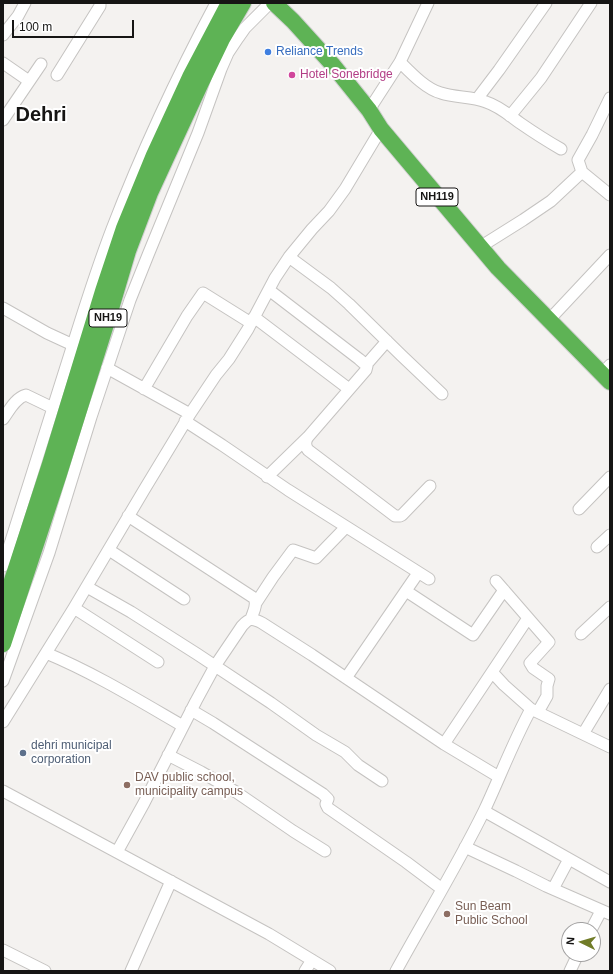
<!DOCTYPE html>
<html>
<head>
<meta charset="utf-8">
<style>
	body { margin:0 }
	#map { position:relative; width:613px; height:974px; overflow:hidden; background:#f4f2f0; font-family:Arial,sans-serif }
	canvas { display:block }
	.frame { position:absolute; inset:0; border:4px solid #161514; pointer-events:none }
	.north { position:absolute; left:561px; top:922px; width:40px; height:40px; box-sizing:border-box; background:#fff; border:1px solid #a2a1a1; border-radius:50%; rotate:275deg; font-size:11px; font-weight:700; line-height:16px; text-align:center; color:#161514 }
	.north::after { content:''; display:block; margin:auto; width:14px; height:18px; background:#717c28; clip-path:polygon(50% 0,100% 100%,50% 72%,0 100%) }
	.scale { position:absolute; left:12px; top:20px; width:122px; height:18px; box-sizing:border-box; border:2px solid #161514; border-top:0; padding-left:5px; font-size:12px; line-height:14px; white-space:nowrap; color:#161514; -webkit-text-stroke:3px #fff; paint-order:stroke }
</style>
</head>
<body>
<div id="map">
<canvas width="613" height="974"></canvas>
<div class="frame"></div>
<div class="north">N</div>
<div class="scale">100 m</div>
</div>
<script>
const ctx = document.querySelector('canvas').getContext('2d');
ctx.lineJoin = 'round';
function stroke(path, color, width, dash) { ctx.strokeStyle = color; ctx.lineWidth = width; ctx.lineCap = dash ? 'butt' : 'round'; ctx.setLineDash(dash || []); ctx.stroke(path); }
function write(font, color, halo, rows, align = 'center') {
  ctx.font = font + ' Arial,sans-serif'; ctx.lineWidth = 4; ctx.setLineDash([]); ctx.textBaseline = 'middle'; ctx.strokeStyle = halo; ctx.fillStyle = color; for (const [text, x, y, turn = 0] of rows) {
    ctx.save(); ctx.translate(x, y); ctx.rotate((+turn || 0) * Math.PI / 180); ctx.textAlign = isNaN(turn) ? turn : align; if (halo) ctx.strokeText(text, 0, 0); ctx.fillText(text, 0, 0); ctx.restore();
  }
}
const minor = new Path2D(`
	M 3,35 L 18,16 L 25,3
	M 400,62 C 411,73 426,89 441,93 C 456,98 472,96 486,102 C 499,106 509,115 520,123 C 533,132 547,141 561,149
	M 3,63 L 29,81
	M 57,75 L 100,6 L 100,3
	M 610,98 L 592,135 L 578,160 L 582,172 L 610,195
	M 477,99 L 499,70 L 546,3
	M 369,110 L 400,62 L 428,3
	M 510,116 L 541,78 L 591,3
	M 3,120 L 41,64
	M 480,247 L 523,220 L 551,201 L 582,172
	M 289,257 L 331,288 L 349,304 L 401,355 L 442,394
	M 269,290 L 359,359 L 367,366 L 366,370 L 308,437 C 305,441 305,446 308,450 L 395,516 L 400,516 L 402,515 L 430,486
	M 3,308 L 47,333 L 73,345
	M 254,317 L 349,389
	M 549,320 L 610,255
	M 366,365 L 387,341
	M 107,368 L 190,414
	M 602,374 L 610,365
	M 144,389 L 187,316 L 203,293 L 251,323
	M 3,419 C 9,411 15,398 26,395 L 53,408
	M 185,421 L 222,445 L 288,490 L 429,579
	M 267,477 L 308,437
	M 579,509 L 610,477
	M 128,516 L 254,598 C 258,605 253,612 251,619
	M 597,547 L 610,535
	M 109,550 L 184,599
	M 3,566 C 28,488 52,410 77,332 C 88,297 99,263 112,229 C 142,151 177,76 216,3
	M 496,581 L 549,642 L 530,663 L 533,668 L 549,679 L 547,686 L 547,696 L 538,712
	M 87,587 L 131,612 L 197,654 L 271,703 L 316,735 L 345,752 L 358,765 L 382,781
	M 406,591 L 473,635 L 504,590
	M 256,603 L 273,577 L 293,550 L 316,558 L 346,527
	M 74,608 L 158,662
	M 581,634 L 610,607
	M 46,653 C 94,673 138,700 183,726
	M 492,672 L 504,685 L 531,709 L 610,747
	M 346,678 L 418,573
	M 3,681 L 49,553 L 91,417 L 130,300 L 148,255 L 198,133 L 221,69 L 228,53 L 238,38 L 245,28 L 270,3
	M 191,710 L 213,723 L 264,756 L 323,794 L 328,799 L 326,804 L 328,808 L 406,862 L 442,889
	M 3,722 L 74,608 L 144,490 L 190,414 L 216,375 L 229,359 L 248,329 L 275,278 L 289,257 L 312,229 L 329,211 L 345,189 L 381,129
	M 583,734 L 610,689
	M 444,744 L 528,618
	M 168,755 L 201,772 L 236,792 L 293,831 L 325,851
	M 3,791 L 269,934 L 330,971
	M 484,811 L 610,882
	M 465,847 L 516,871 L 546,886 L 610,914
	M 117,852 L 144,803 L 196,701 L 215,666 L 242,626 C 249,618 252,618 262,623 L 312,655 L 444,744 L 499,777
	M 553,889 L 569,859
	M 591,930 L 601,911
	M 3,950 L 45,971
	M 131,971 L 171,881
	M 305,971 L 312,960
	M 396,971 C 425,918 457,866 484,811 C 500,777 513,742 531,709
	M 570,971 L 578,954`);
const highway = new Path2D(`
	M 274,3 L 293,21 L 332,64 L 369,110 L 381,129 L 498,268 L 610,382
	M 3,608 L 50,464 L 103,291 L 124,228 L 154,155 L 190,77 L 229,3
	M 3,644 L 59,474 L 112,305 L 128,251 L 150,193 L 174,141 L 200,85 L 222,39 L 243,3`);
stroke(minor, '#c5c3c1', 13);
stroke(highway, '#d0d0d0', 18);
stroke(minor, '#fff', 11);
stroke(highway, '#5eb355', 16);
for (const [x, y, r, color] of [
	[268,52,4,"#3f7fe0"],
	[292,75,4,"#d1479c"],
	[23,753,4,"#5c6f8a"],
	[127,785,4,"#8d6e63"],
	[447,914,4,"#8d6e63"]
]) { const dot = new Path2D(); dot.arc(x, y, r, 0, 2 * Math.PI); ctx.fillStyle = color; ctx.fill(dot); stroke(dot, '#fff', 1.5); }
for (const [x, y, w] of [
	[437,197,42],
	[108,318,38]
]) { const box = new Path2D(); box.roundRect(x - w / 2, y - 9, w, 18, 3); ctx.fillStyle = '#fff'; ctx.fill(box); stroke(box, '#161514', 1); }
write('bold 11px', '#161514', null, [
	["NH119",437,197],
	["NH19",108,318]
]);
write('12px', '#366cbe', '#fff', [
	["Reliance Trends",276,52]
], 'left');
write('12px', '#b23c85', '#fff', [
	["Hotel Sonebridge",300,75]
], 'left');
write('12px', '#4e5e75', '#fff', [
	["dehri municipal",31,746],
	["corporation",31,760]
], 'left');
write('12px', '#785e54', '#fff', [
	["DAV public school,",135,778],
	["municipality campus",135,792],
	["Sun Beam",455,907],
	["Public School",455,921]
], 'left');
write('bold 20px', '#161514', '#fff', [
	["Dehri",41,115]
]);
</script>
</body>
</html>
